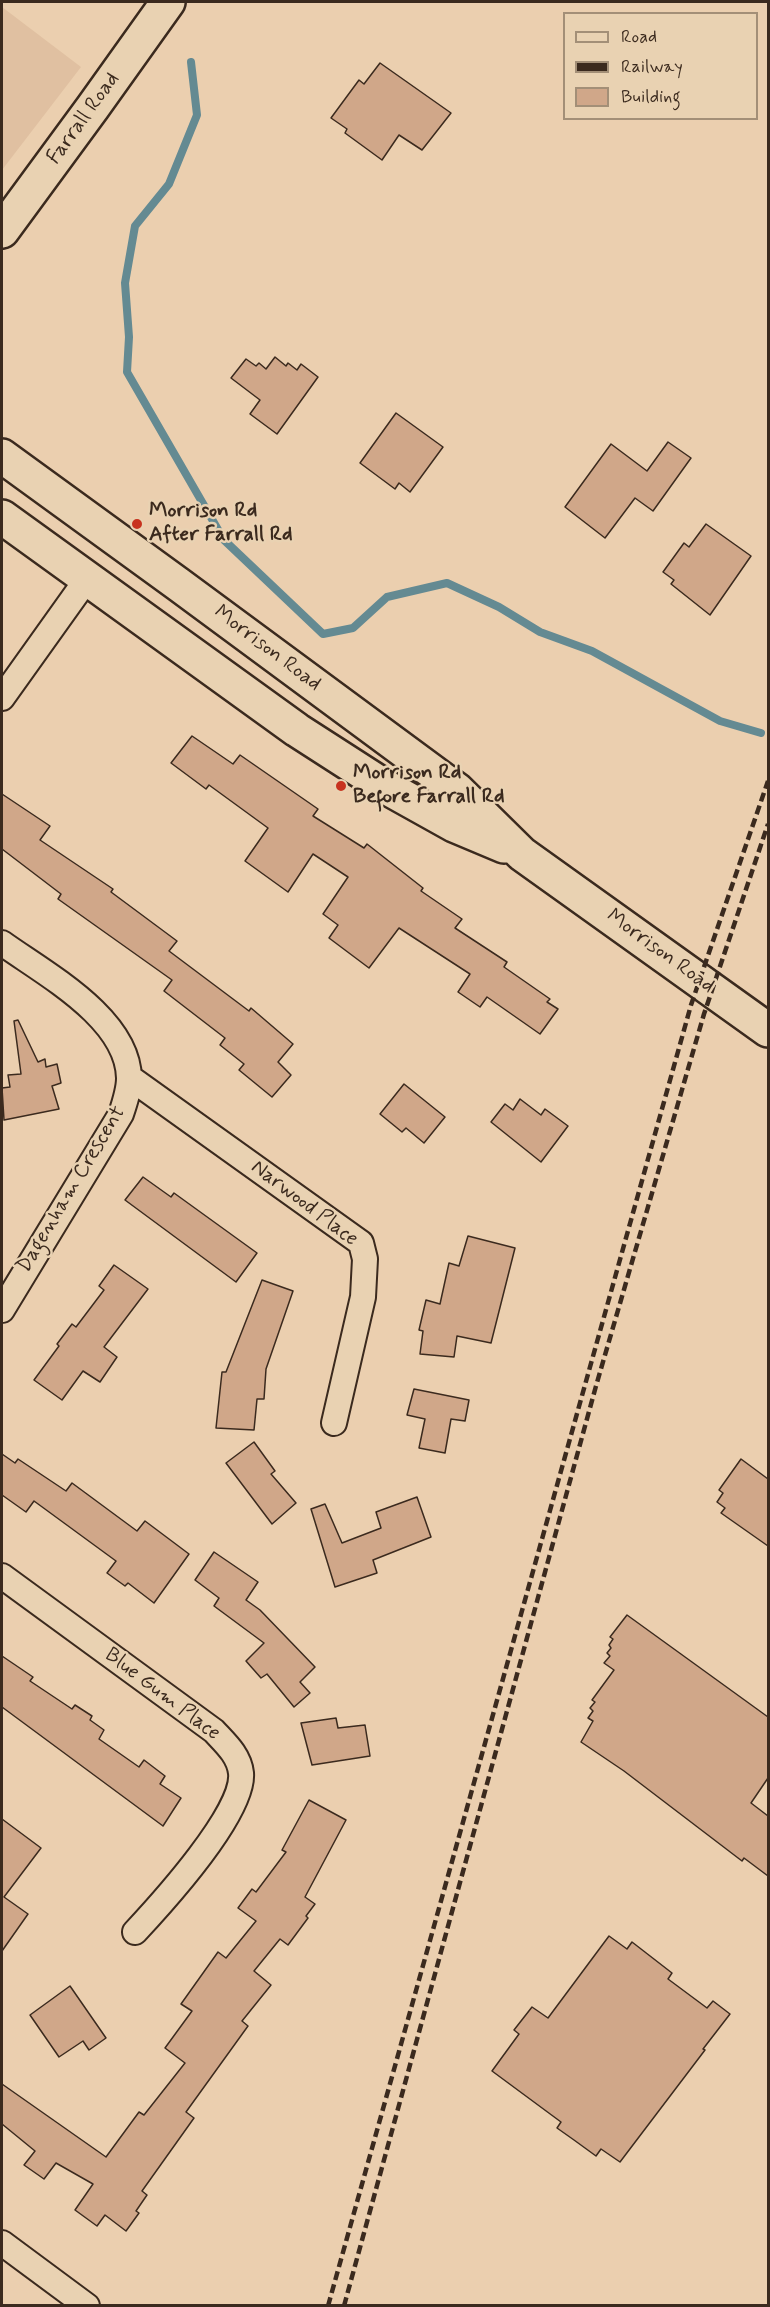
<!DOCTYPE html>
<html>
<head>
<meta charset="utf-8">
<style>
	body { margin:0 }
	#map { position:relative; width:770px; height:2307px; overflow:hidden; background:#ebcfaf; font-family:Mynerve,sans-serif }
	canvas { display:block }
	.frame { position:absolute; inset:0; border:3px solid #3b2a1e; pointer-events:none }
	.legend { position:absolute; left:563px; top:12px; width:195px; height:108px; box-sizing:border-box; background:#e9d2b2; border:2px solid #a38f77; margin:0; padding:8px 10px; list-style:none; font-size:18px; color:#3b2a1e }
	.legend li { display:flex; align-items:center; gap:12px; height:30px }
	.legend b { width:30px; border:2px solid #a38f77 }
</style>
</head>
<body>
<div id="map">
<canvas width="770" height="2307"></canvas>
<div class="frame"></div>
<ul class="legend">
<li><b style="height:8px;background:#e9d2b2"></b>Road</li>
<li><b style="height:8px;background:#3b2a1e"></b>Railway</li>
<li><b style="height:16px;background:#d0a789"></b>Building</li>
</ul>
</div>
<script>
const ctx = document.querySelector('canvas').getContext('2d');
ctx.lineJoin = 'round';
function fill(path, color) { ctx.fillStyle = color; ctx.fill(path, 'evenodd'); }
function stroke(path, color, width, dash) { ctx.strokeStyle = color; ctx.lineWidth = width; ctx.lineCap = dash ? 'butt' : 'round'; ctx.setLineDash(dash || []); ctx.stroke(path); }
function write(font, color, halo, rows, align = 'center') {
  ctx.font = font + ' Mynerve,sans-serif'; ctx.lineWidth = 5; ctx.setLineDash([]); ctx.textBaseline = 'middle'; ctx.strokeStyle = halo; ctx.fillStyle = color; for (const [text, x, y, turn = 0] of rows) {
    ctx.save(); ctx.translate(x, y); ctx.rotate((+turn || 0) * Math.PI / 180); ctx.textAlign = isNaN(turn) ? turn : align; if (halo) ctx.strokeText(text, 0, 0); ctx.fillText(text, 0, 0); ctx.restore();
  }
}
fill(new Path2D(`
	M 2,7 L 81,67 L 2,170 Z`), '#e0c0a1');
stroke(new Path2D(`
	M 191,62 L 197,115 L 169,184 L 135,226 L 125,283 L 129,337 L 127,372 L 224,540 L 323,634 L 353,628 L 387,597 L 447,583 L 499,607 L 540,632 L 592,651 L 720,721 L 761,733`), '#648a92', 8);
const building = new Path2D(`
	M 380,63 L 451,113 L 422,150 L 399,135 L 382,160 L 345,133 L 347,129 L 331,118 L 359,80 L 364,84 Z
	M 275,357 L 286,366 L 288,363 L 297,370 L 301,364 L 318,377 L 277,434 L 250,414 L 260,400 L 231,378 L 246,359 L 256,366 L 259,363 L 266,369 Z
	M 396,413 L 443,447 L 410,492 L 399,483 L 395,489 L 360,463 Z
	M 668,442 L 691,458 L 653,511 L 635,498 L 605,538 L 565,507 L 611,444 L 647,471 Z
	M 706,524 L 751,556 L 710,615 L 671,584 L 674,580 L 663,572 L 684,543 L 689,547 Z
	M 192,736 L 233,764 L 240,755 L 318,809 L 313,816 L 364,848 L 367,844 L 423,888 L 421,891 L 462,919 L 455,928 L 507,962 L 504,967 L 550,999 L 547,1002 L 558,1009 L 540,1034 L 487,997 L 480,1007 L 458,992 L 470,974 L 399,928 L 369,968 L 329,938 L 338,925 L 323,914 L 348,877 L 313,854 L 288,892 L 245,861 L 268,828 L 209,785 L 206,789 L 171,763 Z
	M 2,794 L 50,826 L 40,840 L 113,889 L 111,892 L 177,941 L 169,951 L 249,1011 L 251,1008 L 293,1044 L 278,1062 L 291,1075 L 272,1097 L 239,1070 L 244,1064 L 220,1045 L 225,1038 L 164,991 L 172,980 L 58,899 L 61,894 L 2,849 Z
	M 18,1020 L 38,1062 L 45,1059 L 46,1067 L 57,1064 L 61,1083 L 52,1086 L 59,1109 L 4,1120 L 2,1088 L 10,1087 L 8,1075 L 21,1074 L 14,1021 Z
	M 404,1084 L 445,1117 L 424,1143 L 406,1128 L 402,1132 L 380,1114 Z
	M 520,1099 L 541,1115 L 545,1109 L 568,1126 L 541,1162 L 491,1122 L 505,1104 L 513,1110 Z
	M 143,1177 L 171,1197 L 174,1193 L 257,1253 L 236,1282 L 125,1200 Z
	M 468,1236 L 515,1248 L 491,1343 L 457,1336 L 454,1357 L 420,1354 L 423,1331 L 419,1330 L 426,1300 L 440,1304 L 449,1263 L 459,1266 Z
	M 114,1265 L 148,1289 L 104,1347 L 117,1357 L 100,1382 L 83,1371 L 62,1400 L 34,1380 L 59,1346 L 57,1344 L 72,1324 L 76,1327 L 104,1290 L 99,1286 Z
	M 262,1280 L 293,1291 L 266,1369 L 264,1399 L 257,1399 L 254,1430 L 216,1428 L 222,1372 L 226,1372 Z
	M 414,1389 L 469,1400 L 465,1421 L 451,1419 L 445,1453 L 419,1448 L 425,1419 L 407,1415 Z
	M 254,1442 L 275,1471 L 271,1474 L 296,1503 L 272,1524 L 226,1463 Z
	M 2,1454 L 15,1463 L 18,1459 L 66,1491 L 72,1483 L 137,1531 L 145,1521 L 189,1554 L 154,1603 L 128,1583 L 125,1586 L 107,1573 L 116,1561 L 34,1501 L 26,1512 L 2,1495 Z
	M 741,1459 L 768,1479 L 768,1546 L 721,1513 L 725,1508 L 717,1502 L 723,1493 L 719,1490 Z
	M 417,1497 L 431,1537 L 373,1560 L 377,1573 L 335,1587 L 311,1509 L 325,1504 L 342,1543 L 381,1528 L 376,1512 Z
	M 214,1552 L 258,1582 L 246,1600 L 260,1610 L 315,1667 L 300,1682 L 310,1693 L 294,1707 L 267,1674 L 261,1678 L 246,1661 L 264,1643 L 214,1606 L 219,1598 L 195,1580 Z
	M 627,1615 L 768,1717 L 768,1778 L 751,1803 L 768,1816 L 768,1876 L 744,1858 L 742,1861 L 624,1771 L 581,1742 L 593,1721 L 588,1718 L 593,1711 L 590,1708 L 595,1702 L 592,1700 L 614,1670 L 604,1663 L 610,1656 L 607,1653 L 611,1648 L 609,1645 L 613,1639 L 610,1637 Z
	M 2,1656 L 33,1677 L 30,1681 L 72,1709 L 75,1705 L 92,1716 L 90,1720 L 104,1730 L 99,1739 L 139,1767 L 144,1760 L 165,1776 L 160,1784 L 181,1798 L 163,1826 L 2,1707 Z
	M 336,1718 L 338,1728 L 365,1725 L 370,1756 L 312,1765 L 301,1723 Z
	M 309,1800 L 346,1820 L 305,1897 L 315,1904 L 306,1916 L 308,1918 L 288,1945 L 280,1939 L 254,1971 L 271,1985 L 242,2021 L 248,2026 L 186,2112 L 194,2118 L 142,2191 L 147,2195 L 136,2211 L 139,2213 L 126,2231 L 105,2215 L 97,2226 L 75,2210 L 93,2184 L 56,2163 L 44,2179 L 24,2165 L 35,2151 L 2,2124 L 2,2084 L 106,2157 L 139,2112 L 144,2115 L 185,2063 L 165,2048 L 192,2011 L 181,2004 L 218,1952 L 226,1958 L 256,1921 L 238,1908 L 252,1889 L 256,1892 L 286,1852 L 282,1850 Z
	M 2,1819 L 41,1848 L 4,1897 L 28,1914 L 2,1951 Z
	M 609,1936 L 627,1949 L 632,1942 L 672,1973 L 668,1979 L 707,2008 L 713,2001 L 730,2014 L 703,2049 L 705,2050 L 620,2162 L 601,2149 L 596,2156 L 574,2140 L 557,2128 L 561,2122 L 492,2071 L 519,2034 L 514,2030 L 532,2007 L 548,2018 Z
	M 70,1986 L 106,2038 L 89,2050 L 83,2041 L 59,2057 L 30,2015 Z`);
fill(building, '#d0a789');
stroke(building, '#3b2a1e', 1.5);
const street = new Path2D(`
	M 2,698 L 87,579
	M 2,943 C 45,974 128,1018 129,1078 C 129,1090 125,1102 121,1114 L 2,1310
	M 129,1077 L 361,1243 L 365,1259 L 363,1297 L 334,1423
	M 2,1576 L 214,1731 C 225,1743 239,1755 241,1773 C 245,1812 162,1903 135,1932
	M 2,2243 L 87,2306`);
const secondary = new Path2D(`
	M 2,231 L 93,107 L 168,2`);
const primary = new Path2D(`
	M 2,456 L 178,584 L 457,790 L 522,854 L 768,1030
	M 2,517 L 297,730 L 384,786 L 454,825 L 504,846`);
stroke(street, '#3b2a1e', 28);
stroke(secondary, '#3b2a1e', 38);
stroke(primary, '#3b2a1e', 38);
stroke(street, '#e9d2b2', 24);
stroke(secondary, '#e9d2b2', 33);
stroke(primary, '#e9d2b2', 33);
stroke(new Path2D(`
	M 328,2306 L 691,1005 L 768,781
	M 344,2306 L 596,1386 L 704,1014 L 768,824`), '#3b2a1e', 4.5, [9, 4.5]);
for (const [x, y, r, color] of [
	[137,524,6,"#c8321e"],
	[341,786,6,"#c8321e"]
]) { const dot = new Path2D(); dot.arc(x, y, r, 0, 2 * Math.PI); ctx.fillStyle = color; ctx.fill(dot); stroke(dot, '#e9d2b2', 2); }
write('21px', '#3b2a1e', '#e9d2b2', [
	["Farrall Road",84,119,-54],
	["Morrison Road",267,649,37],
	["Morrison Road",660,952,36],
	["Dagenham Crescent",72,1190,-59],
	["Narwood Place",304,1204,37],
	["Blue Gum Place",162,1695,37]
]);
write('bold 21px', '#3b2a1e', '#e9d2b2', [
	["Morrison Rd",149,512],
	["After Farrall Rd",149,536],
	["Morrison Rd",353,774],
	["Before Farrall Rd",353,798]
], 'left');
</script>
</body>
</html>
